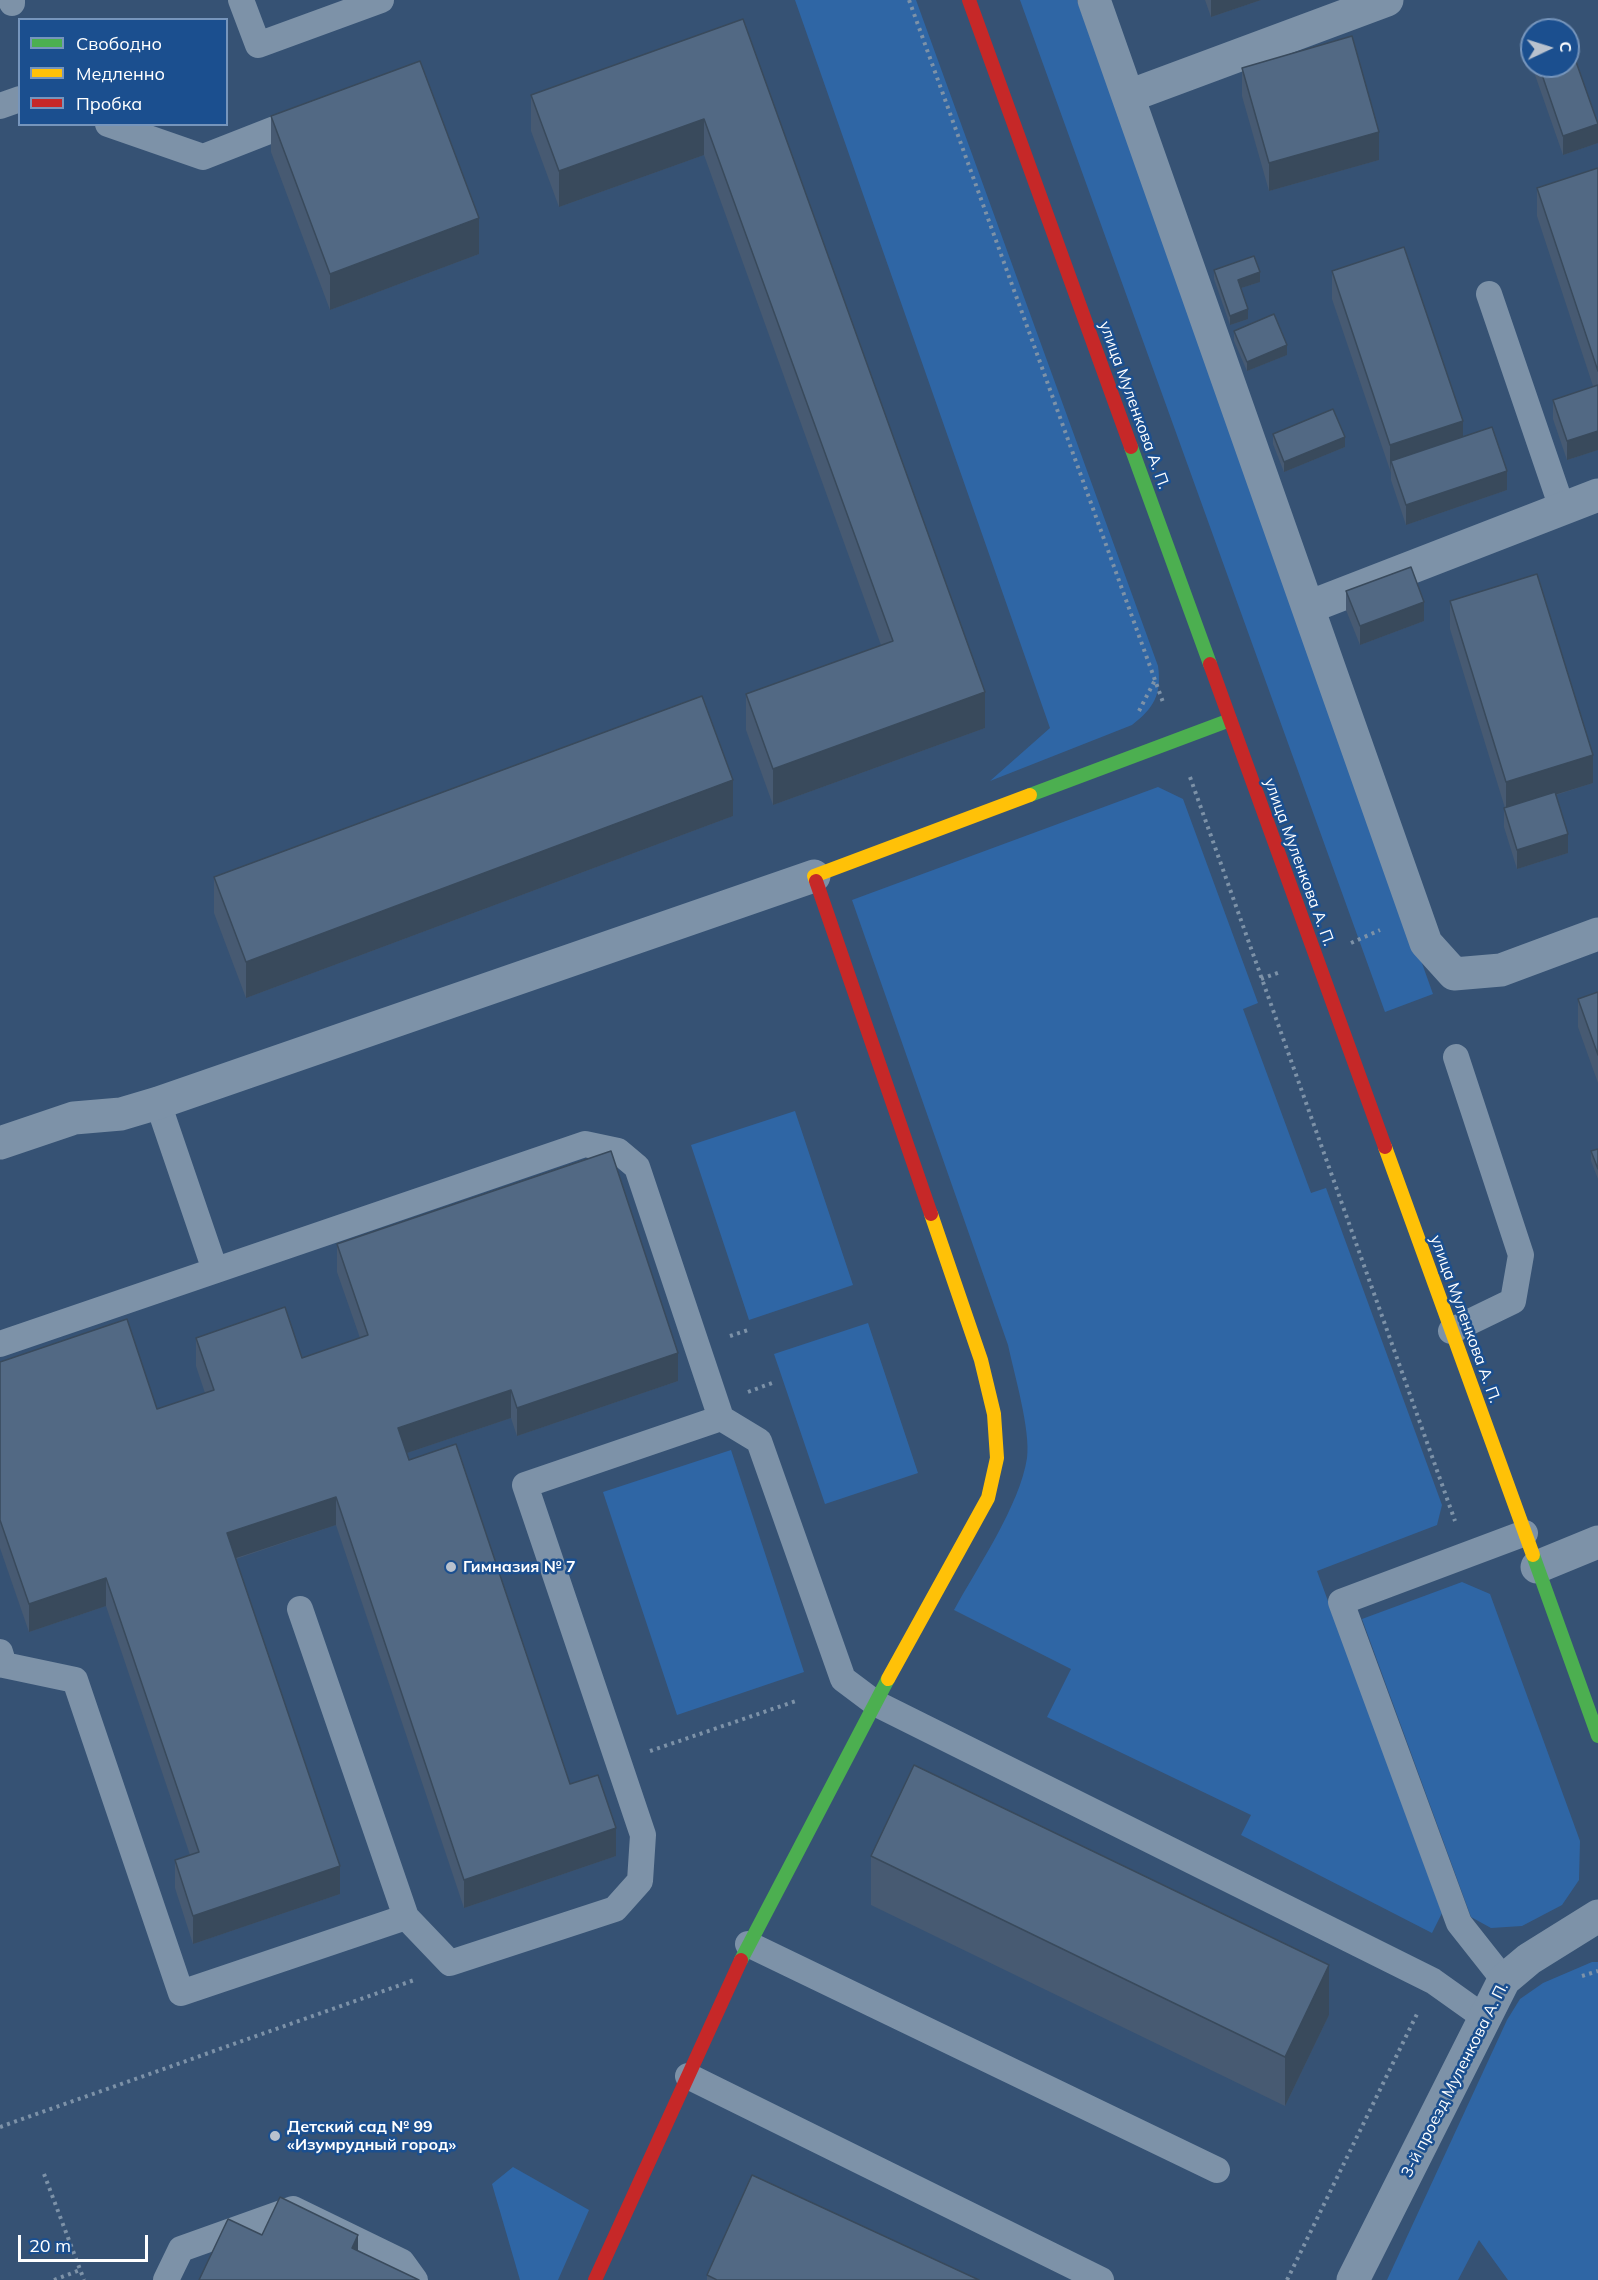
<!DOCTYPE html>
<html>
<head>
<meta charset="utf-8">
<style>
	body { margin:0 }
	#map { position:relative; width:1598px; height:2280px; overflow:hidden; background:#365274; font-family:Mulish,sans-serif }
	canvas { display:block }
	.legend { position:absolute; left:18px; top:18px; width:210px; height:108px; box-sizing:border-box; background:#1b4f8f; border:2px solid #7695bc; margin:0; padding:8px 10px; list-style:none; font-size:18px; color:#fff }
	.legend li { display:flex; align-items:center; gap:12px; height:30px }
	.legend b { width:30px; border:2px solid #7695bc }
	.north { position:absolute; left:1520px; top:18px; width:60px; height:60px; box-sizing:border-box; background:#1b4f8f; border:2px solid #7695bc; border-radius:50%; rotate:86deg; font-size:16px; font-weight:700; line-height:24px; text-align:center; color:#fff }
	.north::after { content:''; display:block; margin:auto; width:21px; height:27px; background:#b9c2ce; clip-path:polygon(50% 0,100% 100%,50% 72%,0 100%) }
	.scale { position:absolute; left:18px; top:2235px; width:130px; height:27px; box-sizing:border-box; border:3px solid #fff; border-top:0; padding-left:8px; font-size:18px; line-height:21px; white-space:nowrap; color:#fff; -webkit-text-stroke:4px #1b4f8f; paint-order:stroke }
</style>
</head>
<body>
<div id="map">
<canvas width="1598" height="2280"></canvas>
<ul class="legend">
<li><b style="height:8px;background:#4caf50"></b>Свободно</li>
<li><b style="height:8px;background:#ffc107"></b>Медленно</li>
<li><b style="height:8px;background:#c62828"></b>Пробка</li>
</ul>
<div class="north">С</div>
<div class="scale">20 m</div>
</div>
<script>
const ctx = document.querySelector('canvas').getContext('2d');
ctx.lineJoin = 'round';
function fill(path, color) { ctx.fillStyle = color; ctx.fill(path, 'evenodd'); }
function stroke(path, color, width, dash) { ctx.strokeStyle = color; ctx.lineWidth = width; ctx.lineCap = dash ? 'butt' : 'round'; ctx.setLineDash(dash || []); ctx.stroke(path); }
function write(font, color, halo, rows, align = 'center') {
  ctx.font = font + ' Mulish,sans-serif'; ctx.lineWidth = 5; ctx.setLineDash([]); ctx.textBaseline = 'middle'; ctx.strokeStyle = halo; ctx.fillStyle = color; for (const [text, x, y, turn = 0] of rows) {
    ctx.save(); ctx.translate(x, y); ctx.rotate((+turn || 0) * Math.PI / 180); ctx.textAlign = isNaN(turn) ? turn : align; if (halo) ctx.strokeText(text, 0, 0); ctx.fillText(text, 0, 0); ctx.restore();
  }
}
fill(new Path2D(`
	M 795,0 L 916,0 L 1158,666 C 1162,694 1154,708 1132,725 L 990,781 L 1050,728 Z
	M 1020,0 L 1077,0 L 1433,994 L 1385,1012 Z
	M 1158,787 L 1183,799 L 1258,1003 L 1243,1009 L 1311,1193 L 1326,1188 L 1442,1505 L 1437,1525 L 1317,1571 L 1442,1913 L 1432,1933 L 1241,1835 L 1251,1815 L 1047,1717 L 1071,1669 L 954,1610 C 977,1568 1020,1505 1027,1458 C 1031,1431 1014,1373 1008,1345 L 852,900 Z
	M 795,1111 L 853,1285 L 749,1320 L 691,1145 Z
	M 868,1323 L 918,1473 L 825,1504 L 774,1354 Z
	M 731,1450 L 804,1672 L 677,1715 L 603,1492 Z
	M 1462,1582 L 1490,1594 L 1580,1841 L 1579,1880 L 1562,1905 L 1522,1926 L 1491,1928 L 1471,1917 L 1362,1619 Z
	M 1592,1962 L 1598,1962 L 1598,2280 L 1508,2280 L 1479,2240 L 1458,2280 L 1387,2280 L 1507,2020 L 1520,1999 L 1543,1983 Z
	M 513,2167 L 589,2210 L 558,2280 L 520,2280 L 492,2184 Z`), '#2f66a5');
stroke(new Path2D(`
	M 909,0 L 1164,705
	M 1139,711 L 1155,680
	M 1190,777 L 1455,1521
	M 1351,943 L 1380,930
	M 1261,979 L 1280,972
	M 730,1336 L 748,1330
	M 748,1392 L 772,1383
	M 650,1751 L 796,1701
	M 1582,1976 L 1598,1971
	M 0,2127 L 417,1979
	M 44,2174 L 84,2280
	M 54,2280 L 80,2270
	M 1287,2280 L 1417,2014`), '#7d92a8', 4, [3, 4.5]);
stroke(new Path2D(`
	M 12,0 L 12,3
	M 241,0 L 258,45 L 381,0
	M 0,106 L 20,99
	M 108,124 L 203,157 L 305,117
	M 1489,294 L 1562,508
	M 158,1103 L 215,1270
	M 1451,1331 L 1513,1301 L 1521,1255 L 1456,1057
	M 0,1344 L 585,1144 L 618,1151 L 637,1167 L 721,1418 L 525,1485 L 643,1835 L 640,1881 L 615,1909 L 450,1963 L 406,1917 L 181,1993 L 75,1680 L 4,1665 L 0,1652
	M 721,1418 L 759,1441 L 843,1679 L 875,1703 L 1433,1981 L 1485,2018
	M 300,1609 L 406,1917
	M 748,1944 L 1217,2170
	M 1504,1980 L 1459,1923 L 1341,1602 L 1525,1533
	M 688,2076 L 1101,2280
	M 166,2280 L 181,2249 L 293,2209 L 402,2262 L 415,2280`), '#7d92a8', 26);
stroke(new Path2D(`
	M 1094,0 L 1426,943 L 1454,974 L 1501,970 L 1598,934
	M 1129,96 L 1387,0
	M 1309,607 L 1598,495
	M 0,1143 L 74,1118 L 121,1114 L 158,1103 L 814,876
	M 1537,1567 L 1598,1542
	M 1353,2280 L 1504,1980 L 1529,1959 L 1598,1916`), '#7d92a8', 33);
stroke(new Path2D(`
	M 1131,447 L 1210,664
	M 1030,795 L 1230,720
	M 1533,1555 L 1598,1736
	M 741,1960 L 888,1679`), '#4caf50', 14);
stroke(new Path2D(`
	M 816,881 L 814,876 L 1030,795
	M 1385,1147 L 1533,1555
	M 888,1679 L 988,1498 L 997,1458 L 994,1414 L 981,1360 L 931,1214`), '#ffc107', 14);
stroke(new Path2D(`
	M 969,0 L 1131,447
	M 1210,664 L 1385,1147
	M 816,881 L 931,1214
	M 595,2280 L 741,1960`), '#c62828', 14);
fill(new Path2D(`
	M 1205,0 L 1261,0 L 1211,17 Z
	M 743,19 L 985,728 L 773,805 L 746,730 L 746,694 L 881,645 L 704,155 L 559,207 L 531,131 L 531,95 Z
	M 1532,31 L 1532,66 L 1568,66 L 1598,143 L 1563,155 L 1527,52 L 1527,33 Z
	M 1242,68 L 1379,160 L 1269,191 L 1242,96 Z
	M 271,116 L 479,254 L 330,310 L 271,152 Z
	M 1598,168 L 1598,450 L 1567,460 L 1553,419 L 1553,400 L 1593,386 L 1537,216 L 1537,188 Z
	M 1214,270 L 1260,282 L 1241,288 L 1248,319 L 1230,325 L 1214,279 Z
	M 1332,271 L 1463,437 L 1507,490 L 1406,525 L 1391,480 L 1391,473 L 1332,299 Z
	M 1234,331 L 1287,355 L 1247,371 L 1234,341 Z
	M 1273,434 L 1345,447 L 1284,472 L 1273,444 Z
	M 1346,591 L 1424,621 L 1360,645 L 1346,610 Z
	M 1450,601 L 1593,783 L 1556,795 L 1568,853 L 1517,869 L 1504,827 L 1504,808 L 1505,808 L 1450,629 Z
	M 733,816 L 246,998 L 214,913 L 214,877 Z
	M 1598,992 L 1598,1083 L 1578,1027 L 1578,999 Z
	M 1598,1149 L 1598,1179 L 1591,1161 L 1591,1151 Z
	M 337,1244 L 678,1381 L 517,1436 L 511,1418 L 407,1453 L 409,1460 L 570,1784 L 616,1856 L 464,1908 L 336,1525 L 236,1559 L 340,1894 L 193,1944 L 175,1888 L 175,1860 L 190,1855 L 106,1606 L 29,1632 L 0,1548 L 0,1362 L 157,1409 L 205,1393 L 196,1366 L 196,1338 L 302,1358 L 360,1338 L 337,1272 Z
	M 871,1856 L 1329,2015 L 1285,2106 L 871,1905 Z
	M 707,2275 L 979,2280 L 707,2280 Z`), '#475a72');
fill(new Path2D(`
	M 1211,0 L 1261,0 L 1211,17 Z
	M 704,119 L 704,155 L 559,207 L 559,171 Z
	M 1598,124 L 1598,143 L 1563,155 L 1563,136 Z
	M 1379,132 L 1379,160 L 1269,191 L 1269,163 Z
	M 479,218 L 479,254 L 330,310 L 330,274 Z
	M 1260,272 L 1260,282 L 1238,289 L 1238,280 Z
	M 1248,309 L 1248,319 L 1230,325 L 1230,316 Z
	M 1287,345 L 1287,355 L 1247,371 L 1247,362 Z
	M 1463,421 L 1463,449 L 1391,461 L 1390,473 L 1390,445 Z
	M 1598,431 L 1598,450 L 1567,460 L 1567,441 Z
	M 1345,437 L 1345,447 L 1284,472 L 1284,462 Z
	M 1507,471 L 1507,490 L 1406,525 L 1406,505 Z
	M 1424,602 L 1424,621 L 1360,645 L 1360,626 Z
	M 985,692 L 985,728 L 773,805 L 773,769 Z
	M 1593,755 L 1593,783 L 1506,810 L 1506,782 Z
	M 733,780 L 733,816 L 246,998 L 246,962 Z
	M 1568,834 L 1568,853 L 1517,869 L 1517,850 Z
	M 678,1353 L 678,1381 L 517,1436 L 517,1408 Z
	M 511,1390 L 511,1418 L 398,1456 L 398,1428 Z
	M 336,1497 L 336,1525 L 227,1561 L 227,1533 Z
	M 106,1578 L 106,1606 L 29,1632 L 29,1604 Z
	M 616,1828 L 616,1856 L 464,1908 L 464,1880 Z
	M 340,1866 L 340,1894 L 193,1944 L 193,1916 Z
	M 1329,1965 L 1329,2015 L 1285,2106 L 1285,2057 Z
	M 358,2235 L 358,2271 L 352,2248 Z`), '#394a5c');
const building = new Path2D(`
	M 743,19 L 985,692 L 773,769 L 746,694 L 893,641 L 704,119 L 559,171 L 531,95 Z
	M 1562,21 L 1565,30 L 1535,30 Z
	M 1532,31 L 1532,47 L 1527,33 Z
	M 1352,36 L 1379,132 L 1269,163 L 1242,68 Z
	M 1568,39 L 1598,124 L 1563,136 L 1539,66 L 1568,66 Z
	M 420,61 L 479,218 L 330,274 L 271,116 Z
	M 1598,168 L 1598,371 L 1537,188 Z
	M 1404,247 L 1463,421 L 1390,445 L 1332,271 Z
	M 1254,256 L 1260,272 L 1238,280 L 1248,309 L 1230,316 L 1214,270 Z
	M 1274,314 L 1287,345 L 1247,362 L 1234,331 Z
	M 1598,385 L 1598,431 L 1567,441 L 1553,400 Z
	M 1333,409 L 1345,437 L 1284,462 L 1273,434 Z
	M 1492,427 L 1507,471 L 1406,505 L 1391,461 Z
	M 1411,567 L 1424,602 L 1360,626 L 1346,591 Z
	M 1537,574 L 1593,755 L 1506,782 L 1450,601 Z
	M 702,696 L 733,780 L 246,962 L 214,877 Z
	M 1555,792 L 1568,834 L 1517,850 L 1504,808 Z
	M 1598,992 L 1598,1055 L 1578,999 Z
	M 1598,1149 L 1598,1169 L 1591,1151 Z
	M 611,1151 L 678,1353 L 517,1408 L 511,1390 L 398,1428 L 409,1460 L 456,1444 L 570,1784 L 598,1775 L 616,1828 L 464,1880 L 336,1497 L 227,1533 L 340,1866 L 193,1916 L 175,1860 L 199,1852 L 106,1578 L 29,1604 L 0,1520 L 0,1362 L 127,1319 L 157,1409 L 214,1390 L 196,1338 L 285,1307 L 302,1358 L 368,1335 L 337,1244 Z
	M 914,1765 L 1329,1965 L 1285,2057 L 871,1856 Z
	M 752,2175 L 979,2280 L 717,2280 L 707,2275 Z
	M 280,2197 L 358,2235 L 352,2248 L 419,2280 L 199,2280 L 228,2219 L 262,2235 Z`);
fill(building, '#526984');
stroke(building, '#394a5c', 1.5);
for (const [x, y, r, color] of [
	[451,1567,6,"#b9c2ce"],
	[275,2136,6,"#b9c2ce"]
]) { const dot = new Path2D(); dot.arc(x, y, r, 0, 2 * Math.PI); ctx.fillStyle = color; ctx.fill(dot); stroke(dot, '#1b4f8f', 2); }
write('16px', '#fff', '#1b4f8f', [
	["улица Муленкова А. П.",1134,405,70],
	["улица Муленкова А. П.",1299,862,70],
	["улица Муленкова А. П.",1465,1319,70],
	["3-й проезд Муленкова А. П.",1455,2080,-63]
]);
write('bold 16px', '#fff', '#1b4f8f', [
	["Гимназия № 7",463,1567],
	["Детский сад № 99",287,2127],
	["«Изумрудный город»",287,2145]
], 'left');
</script>
</body>
</html>
